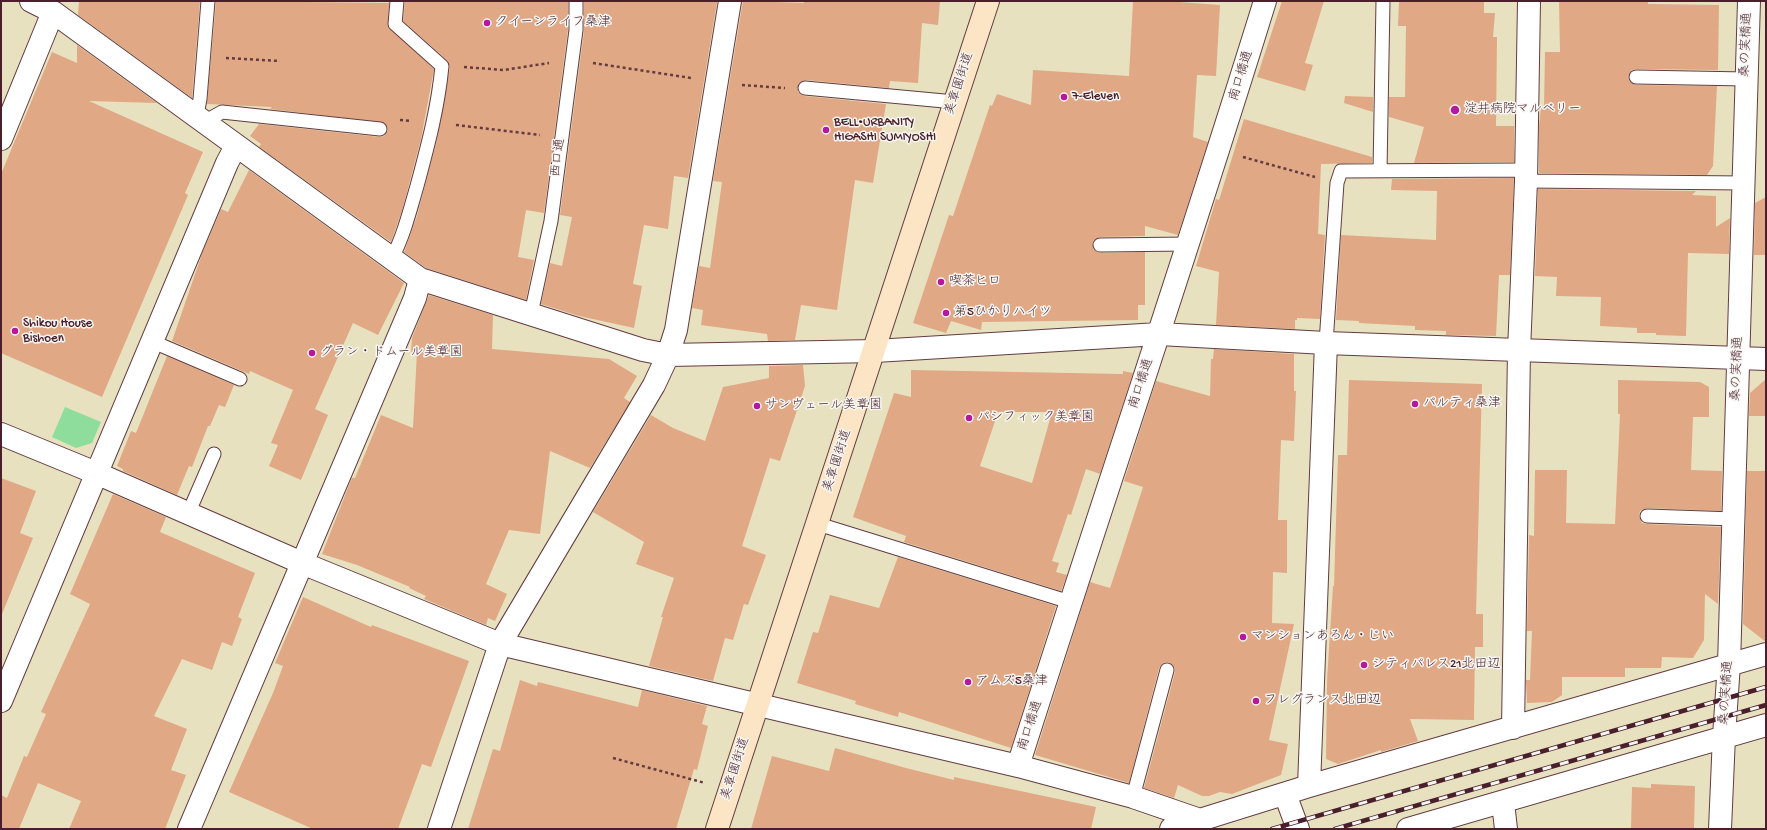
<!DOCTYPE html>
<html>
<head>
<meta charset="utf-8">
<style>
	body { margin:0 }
	#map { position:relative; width:1767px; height:830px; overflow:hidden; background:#e8e1c0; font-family:"Gochi Hand",sans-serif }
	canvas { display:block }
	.frame { position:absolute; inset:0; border:2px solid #4a1f2b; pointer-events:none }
</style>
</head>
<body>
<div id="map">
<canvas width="1767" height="830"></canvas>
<div class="frame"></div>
</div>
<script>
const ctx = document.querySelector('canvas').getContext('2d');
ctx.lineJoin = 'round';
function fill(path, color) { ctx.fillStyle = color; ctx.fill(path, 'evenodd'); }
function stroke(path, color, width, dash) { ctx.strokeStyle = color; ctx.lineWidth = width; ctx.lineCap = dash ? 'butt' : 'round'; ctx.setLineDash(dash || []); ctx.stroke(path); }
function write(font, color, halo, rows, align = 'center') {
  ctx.font = font + ' "Gochi Hand","Klee One",sans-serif'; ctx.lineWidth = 3; ctx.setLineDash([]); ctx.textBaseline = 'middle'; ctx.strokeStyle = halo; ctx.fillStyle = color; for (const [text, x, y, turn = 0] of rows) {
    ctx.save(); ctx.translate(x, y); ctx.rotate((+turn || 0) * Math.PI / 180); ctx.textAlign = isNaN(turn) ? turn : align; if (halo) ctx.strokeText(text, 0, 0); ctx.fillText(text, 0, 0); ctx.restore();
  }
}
fill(new Path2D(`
	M 65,407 L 101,422 L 92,443 L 76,448 L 52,437 Z`), '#8fdd9c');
fill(new Path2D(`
	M 79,1 L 200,1 L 192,98 L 78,15 Z
	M 216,1 L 389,3 L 388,27 L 434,69 L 421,139 L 402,211 L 391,242 L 259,147 L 261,144 L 250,136 L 259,124 L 380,137 L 384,136 L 388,130 L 385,123 L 270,109 L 272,107 L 207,104 Z
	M 405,1 L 568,1 L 568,29 L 544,213 L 526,210 L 518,257 L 534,260 L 526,300 L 426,268 L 404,252 L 417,216 L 436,143 L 450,67 L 447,60 L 403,21 Z
	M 584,1 L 717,2 L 688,178 L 674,176 L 668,229 L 644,225 L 633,284 L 642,286 L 634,328 L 579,316 L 541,304 L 550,263 L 562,266 L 572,217 L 560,215 L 584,31 Z
	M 743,1 L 804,3 L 804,1 L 940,1 L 938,25 L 922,23 L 918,83 L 890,81 L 889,88 L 806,80 L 798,84 L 798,92 L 804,96 L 886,104 L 873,183 L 855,180 L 837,310 L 801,305 L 795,340 L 768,341 L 767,334 L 701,325 L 703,310 L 692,308 L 699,266 L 710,268 L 722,182 L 713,181 Z
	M 1133,1 L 1165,1 L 1220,5 L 1216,76 L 1197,75 L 1193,137 L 1208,142 L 1178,235 L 1145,226 L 1145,236 L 1100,237 L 1093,241 L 1093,249 L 1100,253 L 1145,252 L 1145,305 L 1138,305 L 1138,320 L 982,322 L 981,330 L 951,321 L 946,333 L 913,323 L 949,215 L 953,216 L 990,105 L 992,106 L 997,94 L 1031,105 L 1033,70 L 1129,76 Z
	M 1282,1 L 1324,1 L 1305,63 L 1313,65 L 1305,91 L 1257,77 Z
	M 1399,1 L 1484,1 L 1484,13 L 1495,13 L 1493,37 L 1497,37 L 1496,126 L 1514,126 L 1514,162 L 1414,163 L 1424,127 L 1389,117 L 1389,97 L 1405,97 L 1406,26 L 1398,26 Z
	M 1559,1 L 1648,1 L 1648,4 L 1719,5 L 1718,70 L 1636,69 L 1632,70 L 1628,76 L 1629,81 L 1636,85 L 1717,86 L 1713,166 L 1707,175 L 1539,173 L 1539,126 L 1541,108 L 1544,108 L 1545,52 L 1560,52 Z
	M 77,45 L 157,103 L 89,101 L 203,152 L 185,193 L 188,195 L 102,397 L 1,353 L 1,174 L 52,52 L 77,63 Z
	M 1345,96 L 1373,97 L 1373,112 L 1344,103 Z
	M 1244,119 L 1372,157 L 1372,163 L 1321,164 L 1318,234 L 1325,235 L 1320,319 L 1297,318 L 1297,320 L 1295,320 L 1295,329 L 1216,325 L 1219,272 L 1196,266 L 1216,199 L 1219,200 Z
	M 249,170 L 404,283 L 378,335 L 353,323 L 315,409 L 328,415 L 301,480 L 269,466 L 278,445 L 271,443 L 293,390 L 250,371 L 249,374 L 172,341 L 202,254 L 221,209 L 228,212 Z
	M 1514,178 L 1510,275 L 1499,275 L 1496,336 L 1446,335 L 1446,331 L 1415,330 L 1415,326 L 1359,323 L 1359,321 L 1336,320 L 1341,235 L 1436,240 L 1437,191 L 1391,190 L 1392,179 Z
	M 1538,189 L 1696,191 L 1692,195 L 1716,196 L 1716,227 L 1730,218 L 1729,254 L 1688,253 L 1686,336 L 1656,335 L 1656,333 L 1637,333 L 1637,328 L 1600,326 L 1601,297 L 1556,296 L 1557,277 L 1535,276 Z
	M 1766,197 L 1766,255 L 1754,255 L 1755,203 Z
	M 429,295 L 493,315 L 492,349 L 609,359 L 637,376 L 624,398 L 630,402 L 590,468 L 550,451 L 540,534 L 509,530 L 486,584 L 507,594 L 495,621 L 488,618 L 486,625 L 424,599 L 426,596 L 409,588 L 410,587 L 357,565 L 322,554 L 351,480 L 352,478 L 355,478 L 381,415 L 413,428 L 417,352 L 411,352 L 412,338 Z
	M 1214,349 L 1294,354 L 1294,391 L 1296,391 L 1294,441 L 1281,440 L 1278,520 L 1287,520 L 1287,573 L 1273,572 L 1272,623 L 1294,624 L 1269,740 L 1288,744 L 1281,775 L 1232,794 L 1220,792 L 1209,796 L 1202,796 L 1178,785 L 1174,798 L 1144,788 L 1175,672 L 1175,668 L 1169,662 L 1165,662 L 1159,668 L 1129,783 L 1035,755 L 1090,582 L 1110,588 L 1122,552 L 1143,487 L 1124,481 L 1156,381 L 1210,396 L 1211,359 L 1213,359 Z
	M 167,356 L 234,385 L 225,407 L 219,405 L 210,426 L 208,426 L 192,467 L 189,466 L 177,495 L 123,471 L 123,469 L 117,466 L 131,431 L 136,433 Z
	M 803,365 L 805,386 L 780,461 L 770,458 L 742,546 L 766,555 L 748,605 L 744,604 L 733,640 L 725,638 L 713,681 L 649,666 L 663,617 L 661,617 L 674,578 L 636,564 L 644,542 L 593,512 L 651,415 L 673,428 L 705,441 L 723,387 L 769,378 L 769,366 Z
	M 911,370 L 1123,374 L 1123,371 L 1133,373 L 1100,474 L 1086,469 L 1071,515 L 1068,514 L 1052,561 L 1059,563 L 1056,572 L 1067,575 L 1061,591 L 904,542 L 906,536 L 853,517 L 894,393 L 911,397 ZM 998,412 L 1052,412 L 1032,483 L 980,466 Z
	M 1766,379 L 1766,416 L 1749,416 L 1750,393 Z
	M 1349,380 L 1482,384 L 1476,614 L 1483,614 L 1483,647 L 1475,647 L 1474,720 L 1410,719 L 1418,741 L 1381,752 L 1381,750 L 1338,764 L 1326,759 L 1327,680 L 1333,586 L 1334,586 L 1338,455 L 1347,455 Z
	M 1618,380 L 1700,382 L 1709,387 L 1709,417 L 1693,417 L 1691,470 L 1722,471 L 1721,511 L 1647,508 L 1640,511 L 1639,516 L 1642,523 L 1647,524 L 1721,527 L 1718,604 L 1705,594 L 1704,640 L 1693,658 L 1662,657 L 1661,668 L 1625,668 L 1625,677 L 1562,677 L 1562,695 L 1552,702 L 1527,703 L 1526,680 L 1530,680 L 1532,631 L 1527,631 L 1529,535 L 1534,536 L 1535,470 L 1567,470 L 1566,523 L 1615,524 L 1620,414 L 1618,414 Z
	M 1747,471 L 1766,471 L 1766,642 L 1743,624 Z
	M 1,478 L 36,491 L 20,533 L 33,538 L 2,614 L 1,614 Z
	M 113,494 L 166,517 L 160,532 L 255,573 L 238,617 L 242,619 L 232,646 L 222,642 L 212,670 L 182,659 L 154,716 L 187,729 L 171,770 L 186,775 L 165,829 L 69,829 L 81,801 L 38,783 L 19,829 L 1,829 L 1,795 L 7,798 L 24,756 L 27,757 L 46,714 L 41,712 L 90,604 L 70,594 Z
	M 898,557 L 1056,606 L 1011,748 L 899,712 L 898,717 L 855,704 L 856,701 L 797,683 L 813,632 L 818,633 L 830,595 L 879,608 Z
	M 303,597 L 371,627 L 372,625 L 469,661 L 431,767 L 422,764 L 398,829 L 313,829 L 229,792 L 273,693 L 283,666 L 275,663 Z
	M 520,680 L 537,686 L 538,682 L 638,707 L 642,690 L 707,706 L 702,724 L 708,726 L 697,770 L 694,769 L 676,829 L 468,829 L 493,749 L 500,751 Z
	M 835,748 L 906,768 L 954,780 L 954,777 L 1096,807 L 1091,829 L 751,829 L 772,756 L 829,771 Z
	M 1651,784 L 1695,786 L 1694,829 L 1631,829 L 1632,787 L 1651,788 Z`), '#e0a884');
const lane = new Path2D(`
	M 1636,77 L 1746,79
	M 805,88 L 955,102
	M 197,115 L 200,99 L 208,1
	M 204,122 L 222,112 L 380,129
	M 1380,171 L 1383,1
	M 1526,181 L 1744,183
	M 1100,245 L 1189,244
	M 392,258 C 404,235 410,210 417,186 C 428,145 438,108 442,66 L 395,24 L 397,1
	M 531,314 L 551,221 L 576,30 L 576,1
	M 151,341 L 240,379
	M 1326,343 L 1337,183 L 1341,171 L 1526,170
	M 188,514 L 214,454
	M 1647,516 L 1734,519
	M 818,524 L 1070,602
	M 1133,797 L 1167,670`);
const street = new Path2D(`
	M 31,1 L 53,12 L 420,279 L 643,350 L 668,355 L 875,351 L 1159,334 L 1326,343 L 1766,359
	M 1,139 L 53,12
	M 1,434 L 96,473 L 302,563 L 500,644 L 1018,766 L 1133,797 L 1200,820
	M 1,701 L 227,163 L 236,146
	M 1513,728 L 1519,351 L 1526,181 L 1529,1
	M 1018,766 C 1099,511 1186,257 1265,1
	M 1309,786 L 1326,343
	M 1285,794 L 1298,829
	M 1503,803 L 1506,829
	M 189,829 L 415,298 L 420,279
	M 439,829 L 500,644 L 654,385 L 668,355 L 676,330 L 730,1
	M 1171,829 L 1309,786 L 1766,654
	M 1408,829 L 1766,725
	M 1720,829 L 1724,736 L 1729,664 L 1749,1`);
const secondary = new Path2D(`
	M 717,829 L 988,1`);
stroke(lane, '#623c41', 15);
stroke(street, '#623c41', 24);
stroke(secondary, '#623c41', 24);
stroke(new Path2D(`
	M 226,58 L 280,61
	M 593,63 L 691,78
	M 464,67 L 504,70 L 549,63
	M 742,85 L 785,88
	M 400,120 L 411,121
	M 456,125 L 540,135
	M 1243,157 L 1315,177
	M 613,758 L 705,783`), '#623c41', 2.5, [3, 3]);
stroke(lane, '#fff', 13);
stroke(street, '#fff', 22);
stroke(secondary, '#fce5c4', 22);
const rail = new Path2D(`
	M 1272,829 L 1766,687
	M 1335,829 L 1766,705`);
stroke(rail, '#4a1f2b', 4.5);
stroke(rail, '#f6f6f2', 3, [9]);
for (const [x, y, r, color] of [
	[487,23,4,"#b5179e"],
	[1064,97,4,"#b5179e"],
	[1455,110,5,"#b5179e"],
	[826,130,4,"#b5179e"],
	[941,282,4,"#b5179e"],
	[946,313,4,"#b5179e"],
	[15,331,4,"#b5179e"],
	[312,353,4,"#b5179e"],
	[1415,404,4,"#b5179e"],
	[757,406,4,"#b5179e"],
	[969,418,4,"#b5179e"],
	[1243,637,4,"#b5179e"],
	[1364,665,4,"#b5179e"],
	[968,682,4,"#b5179e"],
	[1256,701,4,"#b5179e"]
]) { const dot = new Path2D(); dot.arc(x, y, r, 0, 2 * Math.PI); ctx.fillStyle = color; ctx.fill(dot); stroke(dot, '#f6f6f2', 1.5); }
write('13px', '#4a1f2b', '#f6f6f2', [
	["クイーンライフ桑津",495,23],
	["7-Eleven",1072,97],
	["淀井病院マルベリー",1464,110],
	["BELL•URBANITY",834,123],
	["HIGASHI SUMIYOSHI",834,138],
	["喫茶ヒロ",949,282],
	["第5ひかりハイツ",954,313],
	["Shikou House",23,324],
	["Bishoen",23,339],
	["グラン・ドムール美章園",320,353],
	["パルティ桑津",1423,404],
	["サンヴェール美章園",765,406],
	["パシフィック美章園",977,418],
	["マンションあろん・じい",1251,637],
	["シティパレス21北田辺",1372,665],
	["アムズ5桑津",976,682],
	["フレグランス北田辺",1264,701]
], 'left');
write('13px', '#4a1f2b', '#f6f6f2', [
	["桑の実橋通",1747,45,-88],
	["南口橋通",1242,76,-73],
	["美章園街道",960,84,-72],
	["西口通",559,158,-83],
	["桑の実橋通",1738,369,-88],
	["南口橋通",1142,384,-72],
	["美章園街道",838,461,-72],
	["桑の実橋通",1727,693,-86],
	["南口橋通",1031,726,-72],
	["美章園街道",736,769,-72]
]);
</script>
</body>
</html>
